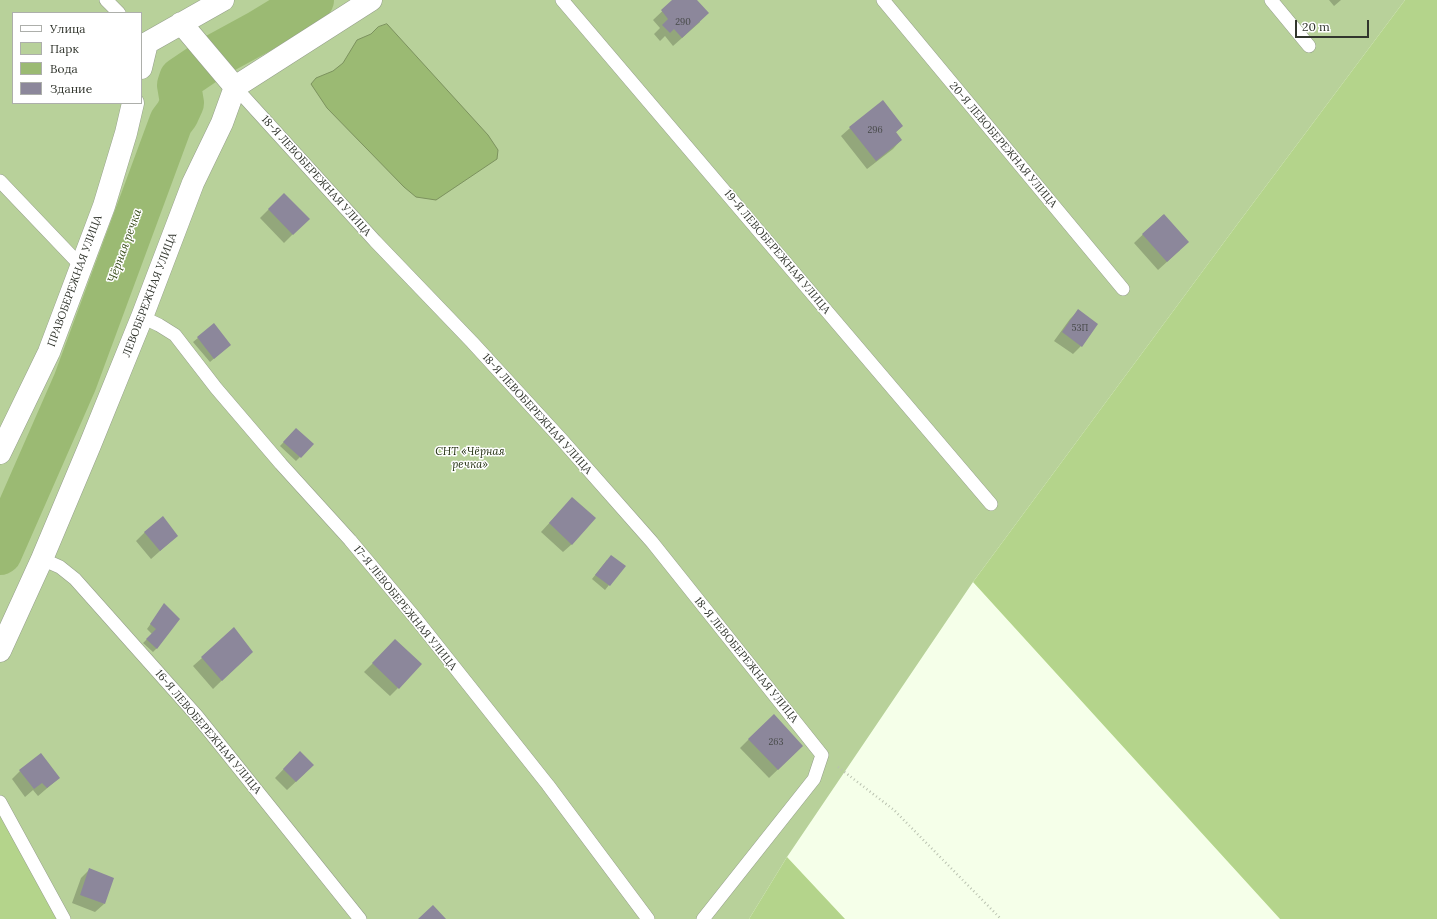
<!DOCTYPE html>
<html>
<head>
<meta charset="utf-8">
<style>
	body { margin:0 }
	#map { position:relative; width:1437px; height:919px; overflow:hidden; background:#f5ffe9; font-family:Lora,serif }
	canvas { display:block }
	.legend { position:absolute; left:12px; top:12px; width:130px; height:92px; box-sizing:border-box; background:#fff; border:1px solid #adafab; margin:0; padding:5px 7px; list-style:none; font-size:12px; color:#32362e }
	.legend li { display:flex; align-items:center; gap:8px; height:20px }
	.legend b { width:20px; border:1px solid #adafab }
	.scale { position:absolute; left:1295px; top:20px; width:74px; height:18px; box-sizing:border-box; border:2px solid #32362e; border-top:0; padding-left:5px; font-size:12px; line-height:14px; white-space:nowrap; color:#32362e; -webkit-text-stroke:3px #fff; paint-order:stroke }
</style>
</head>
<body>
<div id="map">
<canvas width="1437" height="919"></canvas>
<ul class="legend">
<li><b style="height:5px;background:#fff"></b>Улица</li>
<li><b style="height:11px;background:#b8d19a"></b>Парк</li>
<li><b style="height:11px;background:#9bba73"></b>Вода</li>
<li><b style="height:11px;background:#8c879b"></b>Здание</li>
</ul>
<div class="scale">20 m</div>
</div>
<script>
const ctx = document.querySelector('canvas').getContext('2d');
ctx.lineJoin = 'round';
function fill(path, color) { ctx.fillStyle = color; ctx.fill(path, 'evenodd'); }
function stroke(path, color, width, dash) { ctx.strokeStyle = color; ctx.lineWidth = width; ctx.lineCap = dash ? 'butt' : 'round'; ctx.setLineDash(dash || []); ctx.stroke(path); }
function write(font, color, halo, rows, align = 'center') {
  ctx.font = font + ' Lora,serif'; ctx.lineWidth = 3; ctx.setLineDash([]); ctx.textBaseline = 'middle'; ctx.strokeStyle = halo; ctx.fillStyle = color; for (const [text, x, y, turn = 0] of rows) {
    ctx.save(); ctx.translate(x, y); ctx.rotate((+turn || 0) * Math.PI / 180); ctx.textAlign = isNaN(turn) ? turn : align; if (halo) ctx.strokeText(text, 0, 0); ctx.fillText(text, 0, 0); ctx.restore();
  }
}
fill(new Path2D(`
	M 0,0 L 1405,0 L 1236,226 L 973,582 L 787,857 L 749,919 L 0,919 ZM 13,13 L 141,13 L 141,103 L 13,103 Z`), '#b8d19a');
fill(new Path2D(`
	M 1405,0 L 1437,0 L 1437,919 L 1280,919 L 973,582 L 1236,226 Z
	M 0,814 L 57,919 L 0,919 Z
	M 787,857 L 845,919 L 749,919 Z`), '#b4d48b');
const water = new Path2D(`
	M 387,24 L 488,135 L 498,150 L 497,159 L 436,200 L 416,197 L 404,187 L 327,108 L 311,84 L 316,78 L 333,71 L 343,63 L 357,40 L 371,34 L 378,27 Z`);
fill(water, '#9bba73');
stroke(water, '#7c925e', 1);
fill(new Path2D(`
	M 674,0 L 696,0 L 700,22 L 673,46 L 665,36 L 660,41 L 654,34 L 660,28 L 653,20 Z
	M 1329,0 L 1341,0 L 1334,6 Z
	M 902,126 L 895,133 L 901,140 L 893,149 L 867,169 L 841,136 L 850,128 Z
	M 284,194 L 308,219 L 284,243 L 260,218 Z
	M 1163,215 L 1180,250 L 1158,270 L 1134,243 Z
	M 1078,311 L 1081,346 L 1073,354 L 1054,341 L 1070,319 Z
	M 214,325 L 226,348 L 210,362 L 193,342 Z
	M 296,429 L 313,444 L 296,461 L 280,446 Z
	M 564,507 L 572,544 L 563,552 L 541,532 Z
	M 145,532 L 177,536 L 151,559 L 136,541 Z
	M 607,560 L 624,566 L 605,590 L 592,579 Z
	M 164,605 L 157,648 L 153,652 L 143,643 L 152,634 L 147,629 Z
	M 387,649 L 398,688 L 390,696 L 364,672 Z
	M 251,652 L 213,689 L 193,666 L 202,658 Z
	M 749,739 L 794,754 L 769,778 L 740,748 Z
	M 300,752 L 305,773 L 287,790 L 275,778 Z
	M 20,771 L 59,778 L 38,796 L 33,790 L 25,797 L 12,779 Z
	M 89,870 L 104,904 L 95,912 L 72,903 L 81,878 Z`), '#0003');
stroke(new Path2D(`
	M 0,553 L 75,382 L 171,122 L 177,114 L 182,103 L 179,85 L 181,79 L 215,56 L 259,32 L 312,0`), '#9bba73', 44);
fill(new Path2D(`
	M 672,0 L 697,0 L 709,13 L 682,38 L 674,29 L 670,33 L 662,25 L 668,19 L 661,10 Z
	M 883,100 L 903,126 L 896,132 L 902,140 L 876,161 L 849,127 Z
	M 284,193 L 310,219 L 293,235 L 268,209 Z
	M 1164,214 L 1189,242 L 1167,262 L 1142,234 Z
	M 1078,309 L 1098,324 L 1082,347 L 1062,332 Z
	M 214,323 L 231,345 L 214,359 L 197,337 Z
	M 296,428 L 314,444 L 301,458 L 283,442 Z
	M 572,497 L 596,518 L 572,545 L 549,523 Z
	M 163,516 L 178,536 L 160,551 L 144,532 Z
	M 611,555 L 626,566 L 610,586 L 595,575 Z
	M 164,603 L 180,619 L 157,649 L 146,639 L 156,629 L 150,624 Z
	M 234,627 L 253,652 L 222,681 L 201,657 Z
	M 395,639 L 422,664 L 399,689 L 372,663 Z
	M 774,714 L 803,746 L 778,770 L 748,739 Z
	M 300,751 L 314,765 L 296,782 L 283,769 Z
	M 41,753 L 60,778 L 47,788 L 42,783 L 34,789 L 19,770 Z
	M 89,868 L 114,878 L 105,904 L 80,895 Z
	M 433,905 L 446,919 L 418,919 Z`), '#8c879b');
const lane = new Path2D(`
	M 106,0 L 119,13
	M 562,0 L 991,504
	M 883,0 L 1123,289
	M 1271,0 L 1309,46
	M 235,87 L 375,241 L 472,342 L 562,440 L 652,542 L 822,755 L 814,779 L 703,919
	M 0,181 L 81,266
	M 142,317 L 159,325 L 175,335 L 216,388 L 281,464 L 350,540 L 417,620 L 548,785 L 648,919
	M 42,559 L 60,567 L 75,579 L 197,716 L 360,919
	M 0,802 L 64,919`);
const street = new Path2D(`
	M 181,23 L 235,87
	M 141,68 L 147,43 L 223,0
	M 0,453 L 49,352 L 104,206 L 126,133 L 133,103
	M 0,651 L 42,559 L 90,445 L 142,317 L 193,183 L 222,123 L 235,87 L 371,0`);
stroke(lane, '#959f8b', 14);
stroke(street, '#959f8b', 23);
stroke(new Path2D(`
	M 838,767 L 894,810 L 1001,919`), '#bac2b0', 2.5, [1, 3]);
stroke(lane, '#fff', 13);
stroke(street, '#fff', 22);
write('9px', '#484a49', null, [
	["290",683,22],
	["296",875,130],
	["53П",1080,328],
	["263",776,742]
]);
write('11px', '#32362e', '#fff', [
	["20-Я ЛЕВОБЕРЕЖНАЯ УЛИЦА",1003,145,50],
	["18-Я ЛЕВОБЕРЕЖНАЯ УЛИЦА",316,176,48],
	["19-Я ЛЕВОБЕРЕЖНАЯ УЛИЦА",777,252,50],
	["ПРАВОБЕРЕЖНАЯ УЛИЦА",75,281,-70],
	["ЛЕВОБЕРЕЖНАЯ УЛИЦА",150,295,-69],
	["18-Я ЛЕВОБЕРЕЖНАЯ УЛИЦА",537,414,48],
	["17-Я ЛЕВОБЕРЕЖНАЯ УЛИЦА",405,608,51],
	["18-Я ЛЕВОБЕРЕЖНАЯ УЛИЦА",746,660,51],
	["16-Я ЛЕВОБЕРЕЖНАЯ УЛИЦА",208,732,50]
]);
write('italic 11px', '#222f10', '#fff', [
	["СНТ «Чёрная",470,452],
	["речка»",470,465]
]);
write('italic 12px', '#394d1a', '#fff', [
	["Чёрная речка",125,246,-70]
]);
</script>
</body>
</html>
